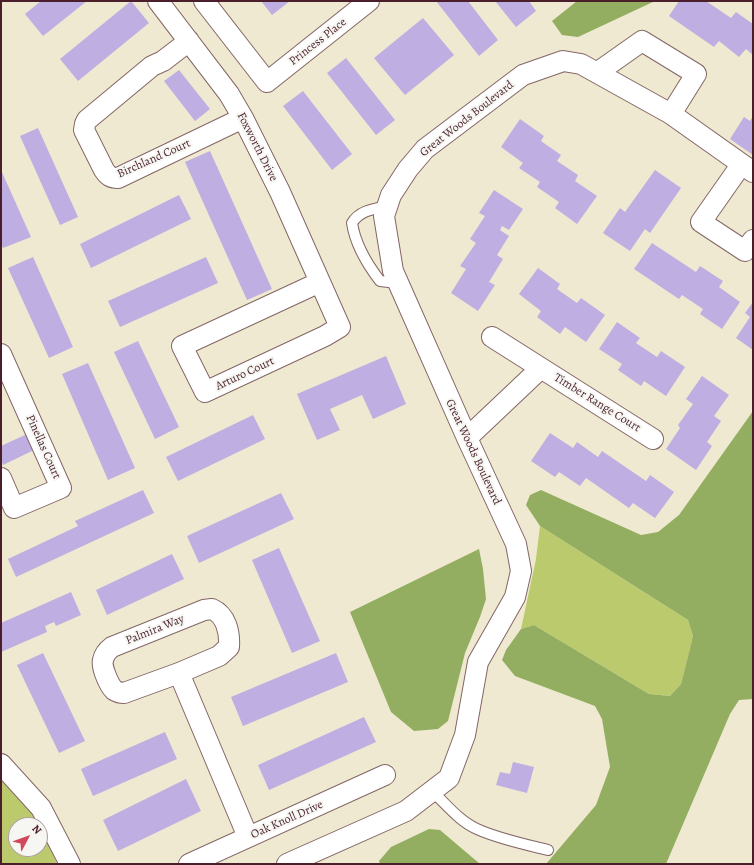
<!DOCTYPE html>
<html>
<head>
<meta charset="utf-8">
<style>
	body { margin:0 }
	#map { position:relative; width:754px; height:865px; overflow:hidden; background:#efe9d2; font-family:Alegreya,serif }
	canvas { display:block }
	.frame { position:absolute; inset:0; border:2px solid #4a1f2b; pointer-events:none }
	.north { position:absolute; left:8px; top:817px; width:40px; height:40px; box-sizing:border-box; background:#f6f6f2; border:1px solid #b1a0a2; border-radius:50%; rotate:49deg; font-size:11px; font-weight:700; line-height:16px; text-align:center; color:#4a1f2b }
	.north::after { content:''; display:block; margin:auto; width:14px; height:18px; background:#d1495b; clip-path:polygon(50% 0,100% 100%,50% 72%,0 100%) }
</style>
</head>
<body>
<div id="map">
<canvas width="754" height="865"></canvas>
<div class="frame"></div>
<div class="north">N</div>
</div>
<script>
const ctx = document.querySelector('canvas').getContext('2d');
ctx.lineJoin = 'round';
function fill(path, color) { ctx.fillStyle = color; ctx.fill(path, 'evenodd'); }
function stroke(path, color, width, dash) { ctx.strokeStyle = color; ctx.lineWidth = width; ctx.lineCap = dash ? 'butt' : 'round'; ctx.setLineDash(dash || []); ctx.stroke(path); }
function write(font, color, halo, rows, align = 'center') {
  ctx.font = font + ' Alegreya,serif'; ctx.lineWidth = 4; ctx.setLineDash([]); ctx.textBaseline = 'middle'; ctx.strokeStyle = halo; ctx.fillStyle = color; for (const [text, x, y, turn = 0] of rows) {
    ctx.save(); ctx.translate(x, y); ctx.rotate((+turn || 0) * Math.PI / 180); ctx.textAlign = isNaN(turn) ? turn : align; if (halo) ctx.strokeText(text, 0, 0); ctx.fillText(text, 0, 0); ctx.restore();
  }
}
fill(new Path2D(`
	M 540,526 L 688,620 L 693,636 L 681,684 L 670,696 L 649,694 L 534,625 L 521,629 L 536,559 Z
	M 1,777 L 30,810 L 40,825 L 16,825 L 16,849 L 40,849 L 40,825 L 47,838 L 57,864 L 1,864 Z`), '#baca6d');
fill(new Path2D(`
	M 577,1 L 655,1 L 578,37 L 562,35 L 552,21 Z
	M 753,411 L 753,699 L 739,700 L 730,714 L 666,864 L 546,864 L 596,805 L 610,767 L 602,719 L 595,706 L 515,676 L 502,660 L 506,650 L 521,629 L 534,625 L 649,694 L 670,696 L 681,684 L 693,636 L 688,620 L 540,526 L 526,505 L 530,495 L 541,490 L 641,535 L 658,532 L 679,515 Z
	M 479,549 L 483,569 L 486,599 L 480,617 L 465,653 L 448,721 L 438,729 L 414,731 L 391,712 L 350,612 Z
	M 429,829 L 440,830 L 480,864 L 380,864 L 379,861 L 391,847 Z`), '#93ae60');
fill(new Path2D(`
	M 41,1 L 87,1 L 43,36 L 25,14 Z
	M 131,1 L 149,23 L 78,81 L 60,59 Z
	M 261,1 L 290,1 L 272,15 Z
	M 436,1 L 468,1 L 498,40 L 479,56 Z
	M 495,1 L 529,1 L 536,11 L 516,27 Z
	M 679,1 L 706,1 L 731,18 L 736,12 L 753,24 L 753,55 L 746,49 L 739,57 L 719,41 L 714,47 L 669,16 Z
	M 423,18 L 454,55 L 405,95 L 374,58 Z
	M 346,58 L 395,120 L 376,135 L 327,73 Z
	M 179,70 L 210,109 L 195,121 L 164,81 Z
	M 303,91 L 352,154 L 332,170 L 283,106 Z
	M 753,116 L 753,155 L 730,139 L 744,117 L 750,121 Z
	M 520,119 L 544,136 L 541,141 L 561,155 L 557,161 L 578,175 L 575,181 L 597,196 L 577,224 L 555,208 L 559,202 L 537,187 L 540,182 L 519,168 L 523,163 L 501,147 Z
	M 38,128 L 78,217 L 60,225 L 20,136 Z
	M 210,151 L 272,289 L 247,300 L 185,162 Z
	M 1,170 L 31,237 L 3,248 L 1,244 Z
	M 655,170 L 681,188 L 650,233 L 645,229 L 630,251 L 603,233 L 620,208 L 625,212 Z
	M 494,190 L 523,209 L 509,230 L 502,226 L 500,230 L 509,236 L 497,255 L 503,259 L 489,282 L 495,285 L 478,311 L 451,293 L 466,269 L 460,266 L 476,243 L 470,239 L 485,216 L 479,213 Z
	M 179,195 L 191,219 L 91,268 L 80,244 Z
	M 652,243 L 696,272 L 700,266 L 723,281 L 719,287 L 740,302 L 722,329 L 700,314 L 703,309 L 682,295 L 679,299 L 634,269 Z
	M 33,257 L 73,347 L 49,358 L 8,268 Z
	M 206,257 L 218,283 L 120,327 L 108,301 Z
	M 538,268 L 560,284 L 557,289 L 577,303 L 581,298 L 605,315 L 586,342 L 565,327 L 560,334 L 537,317 L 541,311 L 519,294 Z
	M 753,302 L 753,350 L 736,338 L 750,317 L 745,313 Z
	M 617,322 L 640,338 L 636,343 L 657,357 L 661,351 L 685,367 L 666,396 L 644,381 L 641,386 L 618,370 L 622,364 L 599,349 Z
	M 138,341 L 179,427 L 155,439 L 114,352 Z
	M 386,356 L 406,404 L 373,419 L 362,395 L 330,409 L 340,430 L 317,440 L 297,394 Z
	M 88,363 L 135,468 L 108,480 L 62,374 Z
	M 702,376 L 729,395 L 714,416 L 721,421 L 707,442 L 712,446 L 696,470 L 666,449 L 680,428 L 678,425 L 693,404 L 686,399 Z
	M 253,415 L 265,439 L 178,481 L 166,457 Z
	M 550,433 L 573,448 L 577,442 L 598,457 L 602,451 L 646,481 L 650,475 L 674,492 L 655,518 L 633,503 L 629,508 L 586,478 L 580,486 L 559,472 L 555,477 L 531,461 Z
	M 27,434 L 34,450 L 3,465 L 1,459 L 1,446 Z
	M 143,490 L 154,513 L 16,577 L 8,559 L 78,526 L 75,521 Z
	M 281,493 L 294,519 L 199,563 L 187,536 Z
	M 279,548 L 320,641 L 292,653 L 252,560 Z
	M 172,554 L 184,579 L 107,615 L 96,590 Z
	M 71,592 L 81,615 L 56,626 L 54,622 L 45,626 L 47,632 L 1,652 L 1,623 Z
	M 43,653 L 85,741 L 59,753 L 17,665 Z
	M 336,653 L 348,682 L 243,726 L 231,697 Z
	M 364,717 L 376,742 L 269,790 L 258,765 Z
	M 165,732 L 177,759 L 93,796 L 81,769 Z
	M 513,762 L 534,767 L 527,793 L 496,785 L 500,772 L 510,774 Z
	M 186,779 L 201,811 L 118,851 L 103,820 Z`), '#beaee1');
const lane = new Path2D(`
	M 388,206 C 374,209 360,210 352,223 C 355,243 367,264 380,281 L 398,283
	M 432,791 C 446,804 459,821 477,829 C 499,839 524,844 548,850`);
const street = new Path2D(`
	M 158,1 L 229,94 L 243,118 L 280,192 L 340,327 L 325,336 L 205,392 L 182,346 L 320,282
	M 204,1 L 267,82 L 369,1
	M 189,41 L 163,61 L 152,66 L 87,120 L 85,124 L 84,130 L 104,170 C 108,176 111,178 118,178 L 243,118
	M 598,72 L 642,41 L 696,74 L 671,114
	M 741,165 L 701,222 L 745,251 L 753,240
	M 492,337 L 653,439
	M 1,354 L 61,488 L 14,508 L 1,478
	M 467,438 L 541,368
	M 212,609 C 226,615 230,632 229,647 L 219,656 L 179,673 L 124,693 C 120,693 117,692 114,690 C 109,685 101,667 103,660 C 104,655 108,650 112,647 L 204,610 Z
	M 179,673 L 248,837
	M 1,764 L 41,808 L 70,864
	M 189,864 L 385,775
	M 287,864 L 406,811 L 449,778 L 465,735 L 478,662 L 515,597 L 521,571 L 516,544 L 467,438 L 393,271 L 384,216 L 391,195 L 408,169 L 425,149 L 523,75 L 563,61 L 581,64 L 671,114 L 753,172`);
stroke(lane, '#846665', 12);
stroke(street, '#846665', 22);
stroke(lane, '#fff', 10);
stroke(street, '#fff', 20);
write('12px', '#4a1f2b', '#f6f6f2', [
	["Princess Place",318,42,-38],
	["Great Woods Boulevard",467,119,-38],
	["Foxworth Drive",257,147,63],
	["Birchland Court",154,159,-24],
	["Arturo Court",245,374,-25],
	["Timber Range Court",597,403,32],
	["Pinellas Court",43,447,66],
	["Great Woods Boulevard",473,452,65],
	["Palmira Way",155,630,-22],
	["Oak Knoll Drive",287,820,-24]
]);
</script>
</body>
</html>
